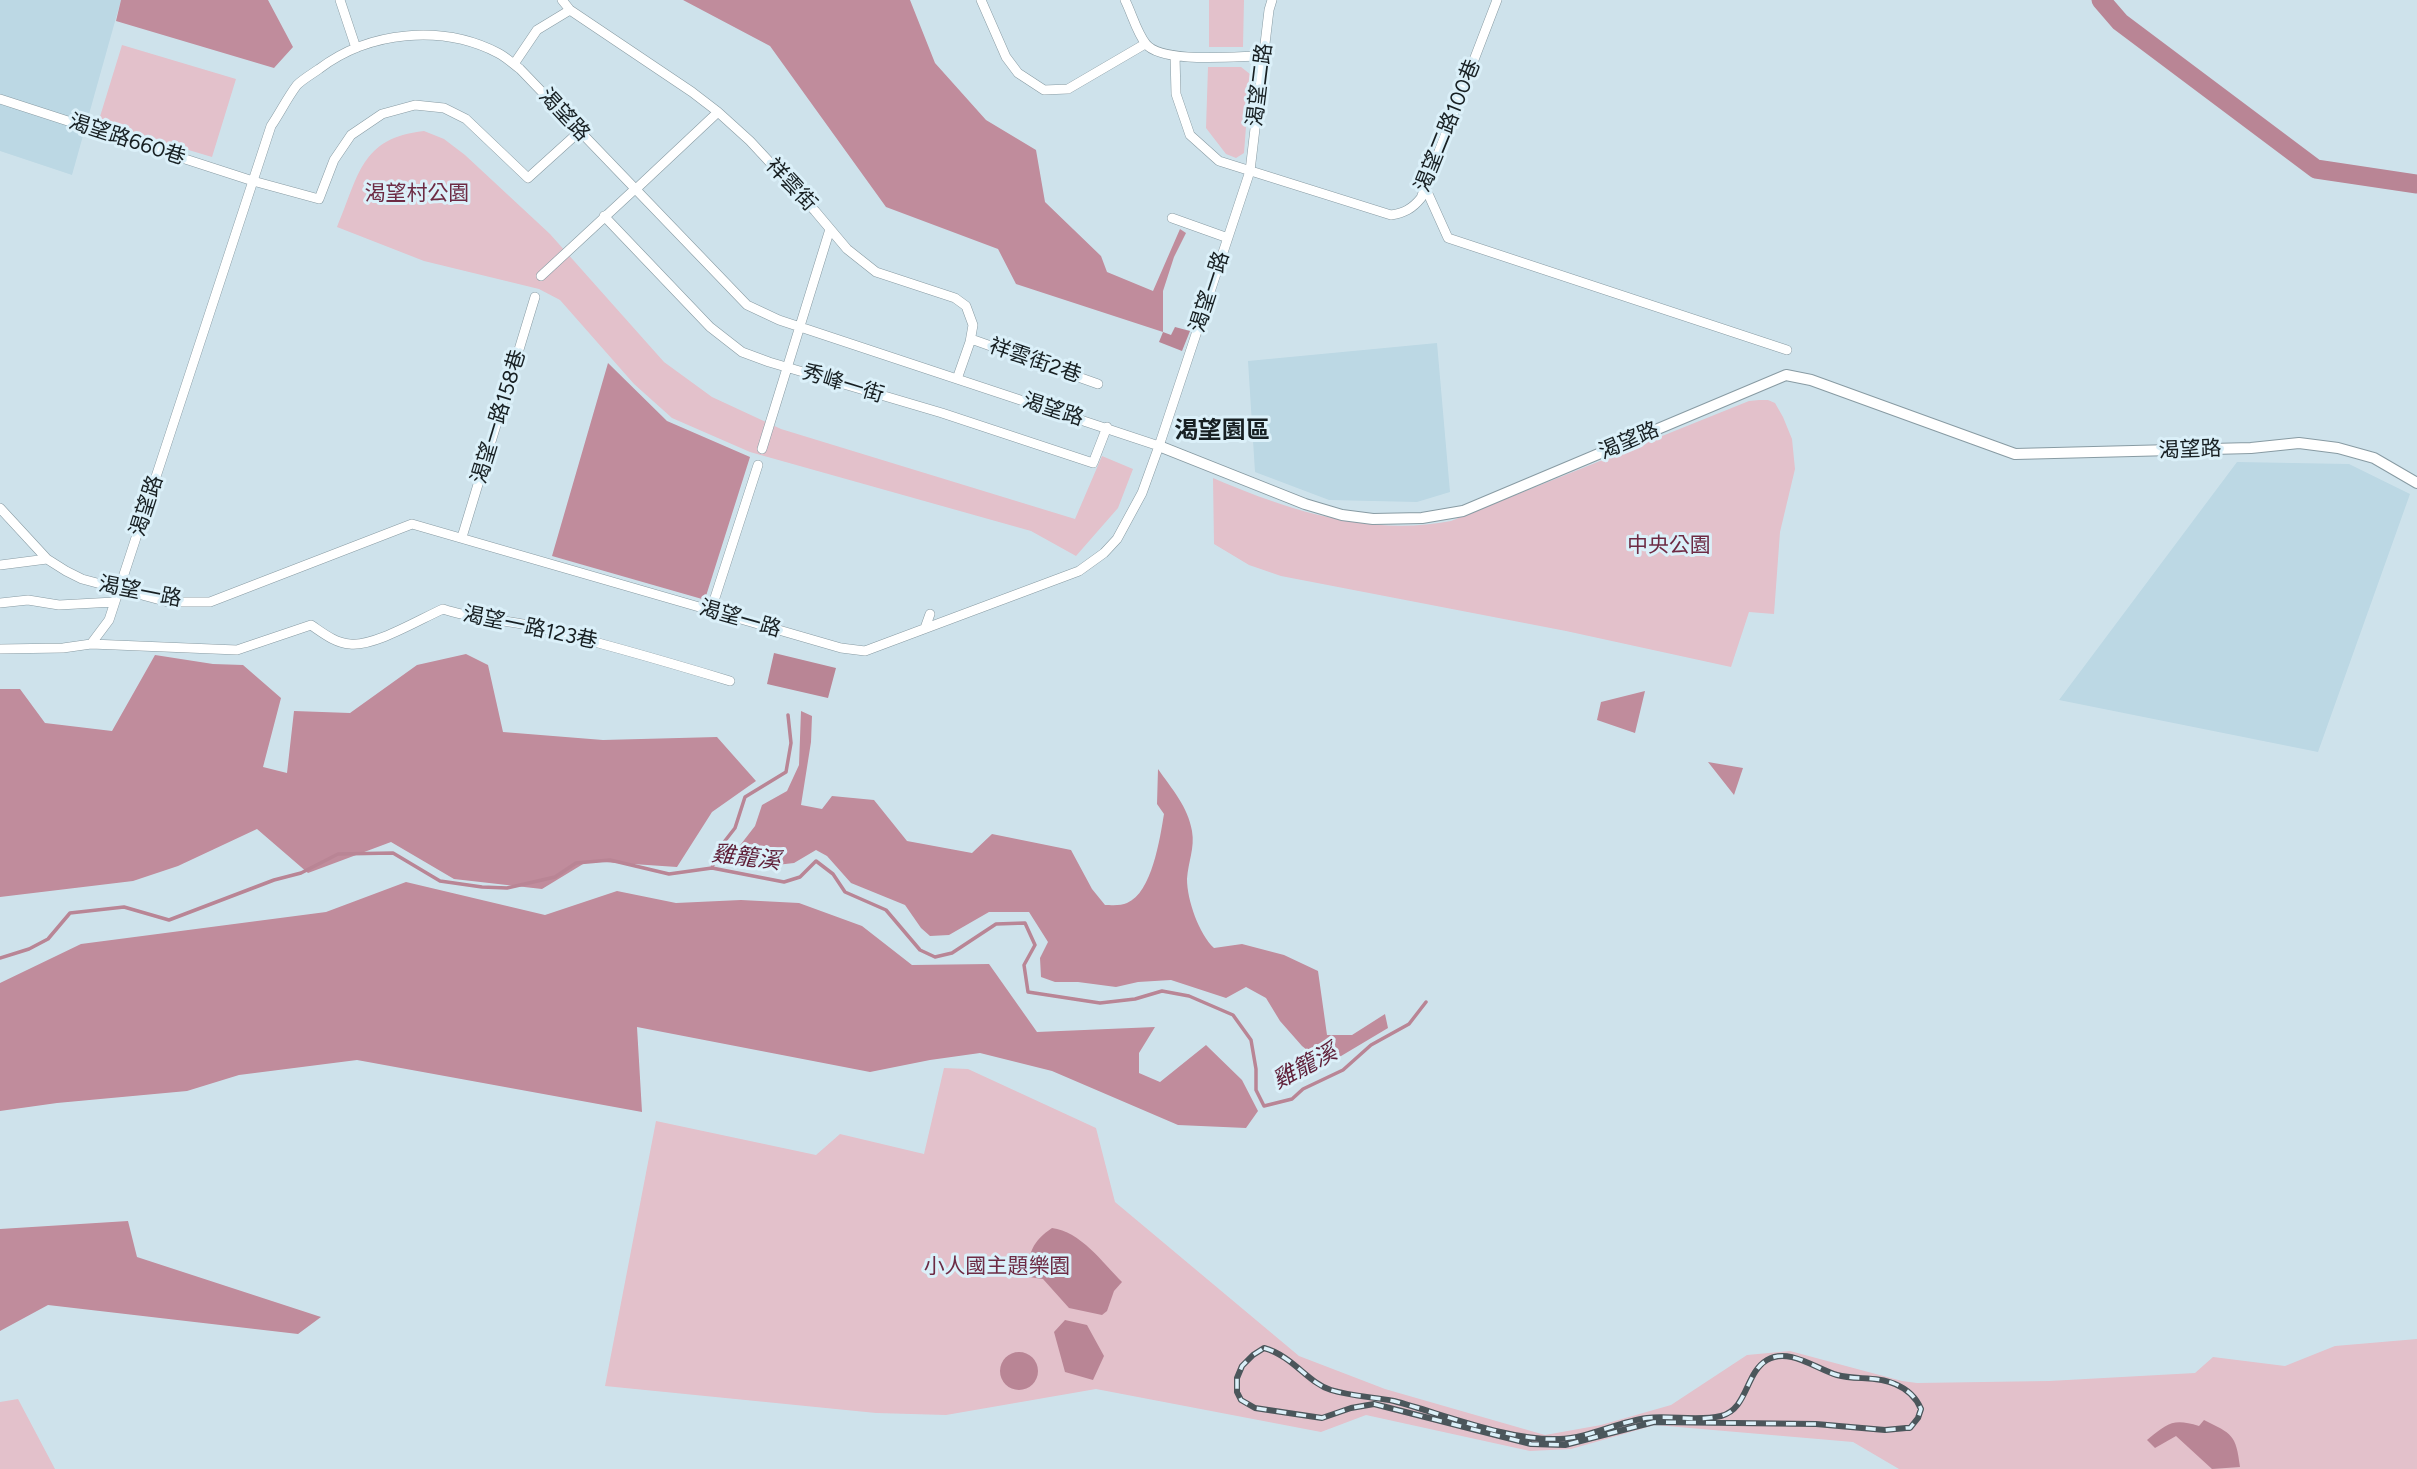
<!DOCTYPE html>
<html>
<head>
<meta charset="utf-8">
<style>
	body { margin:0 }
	canvas { display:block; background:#cee2eb }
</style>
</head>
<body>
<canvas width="2417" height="1469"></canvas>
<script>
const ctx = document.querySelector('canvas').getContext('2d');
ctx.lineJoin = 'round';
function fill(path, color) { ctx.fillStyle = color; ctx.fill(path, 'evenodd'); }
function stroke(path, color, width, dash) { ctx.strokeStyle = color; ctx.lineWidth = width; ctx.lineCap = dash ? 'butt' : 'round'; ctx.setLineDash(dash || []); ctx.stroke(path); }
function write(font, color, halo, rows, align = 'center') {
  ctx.font = font + ' Figtree,"Noto Sans TC",sans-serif'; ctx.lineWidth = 6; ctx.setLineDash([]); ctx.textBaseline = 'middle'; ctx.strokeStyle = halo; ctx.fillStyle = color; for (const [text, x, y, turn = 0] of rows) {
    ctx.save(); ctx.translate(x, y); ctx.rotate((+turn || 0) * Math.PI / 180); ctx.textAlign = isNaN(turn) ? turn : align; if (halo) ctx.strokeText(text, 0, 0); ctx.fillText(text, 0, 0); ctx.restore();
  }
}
fill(new Path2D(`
	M 0,0 L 121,0 L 72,175 L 0,151 Z
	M 1437,343 L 1450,492 L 1417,502 L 1329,500 L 1255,472 L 1248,361 Z
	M 2237,462 L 2349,464 L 2410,494 L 2318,752 L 2059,700 Z`), '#bcd8e4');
fill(new Path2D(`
	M 1209,0 L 1244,0 L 1243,47 L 1209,47 Z
	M 122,45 L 236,79 L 212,157 L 98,123 Z
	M 1208,67 L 1241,67 L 1250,74 L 1244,153 L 1236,158 L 1226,154 L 1206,128 Z
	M 424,131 L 444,139 L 465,155 L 550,234 L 664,362 L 712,397 L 781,429 L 1075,519 L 1102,456 L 1133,469 L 1118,508 L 1076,556 L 1031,531 L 750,452 L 672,418 L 634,384 L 560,300 L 539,289 L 424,261 L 337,227 C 359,176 360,138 424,131 Z
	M 1759,400 L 1768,400 L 1775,403 L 1783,417 L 1792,439 L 1795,469 L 1780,532 L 1774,614 L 1749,612 L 1731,667 L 1566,631 L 1281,576 L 1249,565 L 1214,544 L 1213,478 C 1287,510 1370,537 1451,521 L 1749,401 Z
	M 944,1068 L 968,1069 L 1096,1128 L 1115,1202 L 1299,1356 L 1385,1389 L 1545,1435 L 1601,1425 L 1671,1405 L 1747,1355 L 1790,1351 L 1902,1381 L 1917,1383 L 2049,1381 L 2195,1373 L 2213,1357 L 2285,1366 L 2335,1346 L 2417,1339 L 2417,1469 L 1899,1469 L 1853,1442 L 1655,1425 L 1571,1449 L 1530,1451 L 1366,1415 L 1321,1432 L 1096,1389 L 946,1415 L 876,1413 L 605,1386 L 656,1121 L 816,1155 L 840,1134 L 924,1154 Z
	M 18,1399 L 55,1469 L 0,1469 L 0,1402 Z`), '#e3c1cb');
fill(new Path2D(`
	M 121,0 L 268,0 L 293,47 L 274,68 L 116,21 Z
	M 683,0 L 910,0 L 935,63 L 986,120 L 1036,150 L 1045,202 L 1101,256 L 1107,272 L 1153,291 L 1180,229 L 1186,233 L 1174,257 L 1163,291 L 1163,332 L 1016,284 L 998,249 L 886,207 L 770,46 Z
	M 608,363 L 667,421 L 750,457 L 706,596 L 702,599 L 552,556 Z
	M 466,654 L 488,665 L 503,732 L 603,740 L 717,737 L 756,781 L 712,812 L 677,867 L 588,861 L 542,889 L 454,879 L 391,842 L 308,873 L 257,829 L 178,866 L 133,881 L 0,897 L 0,689 L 20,689 L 45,723 L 112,731 L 155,655 L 213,664 L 243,665 L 281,698 L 263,767 L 287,773 L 294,711 L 350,713 L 417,665 Z
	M 1645,691 L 1635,733 L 1597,720 L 1601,702 Z
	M 801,711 L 812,716 L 811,742 L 801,805 L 822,809 L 832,796 L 874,800 L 907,841 L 972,853 L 992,834 L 1071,850 L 1092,889 L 1105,905 C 1111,905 1121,906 1127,903 C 1152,893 1160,838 1164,814 L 1157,804 L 1158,769 C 1172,789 1188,807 1192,831 C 1195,848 1188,862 1187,879 C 1187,900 1199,934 1214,948 L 1242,944 L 1284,955 L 1318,971 L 1327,1035 L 1352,1035 L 1385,1014 L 1388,1028 L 1326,1065 L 1302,1046 L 1280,1021 L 1266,998 L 1246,987 L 1226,998 L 1171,980 L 1138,982 L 1116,987 L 1078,982 L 1055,982 L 1041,977 L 1040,958 L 1048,942 L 1029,912 L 989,912 L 949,935 L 930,936 L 921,928 L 905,905 L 851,883 L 827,856 L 816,850 L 794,863 L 759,867 L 731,857 L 755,826 L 762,805 L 787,791 L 799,765 Z
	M 1708,762 L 1743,768 L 1734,795 Z
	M 406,882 L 545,915 L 617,891 L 676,903 L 741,900 L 799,903 L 862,926 L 912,965 L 989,964 L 1037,1032 L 1155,1027 L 1139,1053 L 1139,1073 L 1160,1082 L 1206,1045 L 1242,1080 L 1258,1111 L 1246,1128 L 1178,1125 L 1052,1071 L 980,1053 L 930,1060 L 870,1072 L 637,1027 L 642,1112 L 357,1060 L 239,1075 L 187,1091 L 57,1103 L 0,1111 L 0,983 L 81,944 L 326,912 Z
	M 128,1221 L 137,1257 L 321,1317 L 298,1334 L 48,1305 L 0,1331 L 0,1229 Z`), '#c08c9c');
fill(new Path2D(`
	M 1175,327 L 1190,331 L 1182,351 L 1159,342 L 1163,332 L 1171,335 Z
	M 774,653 L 836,668 L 828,698 L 767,684 Z
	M 1052,1228 C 1080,1231 1103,1263 1122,1282 L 1114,1291 L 1107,1311 L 1102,1315 L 1069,1308 L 1043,1279 L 1029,1277 C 1027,1253 1033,1241 1052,1228 Z
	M 1065,1320 L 1087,1325 L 1104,1356 L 1093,1380 L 1065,1372 L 1054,1332 Z
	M1000 1371a19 19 0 1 1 38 0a19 19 0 1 1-38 0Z
	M 2204,1420 C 2232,1434 2236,1434 2240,1467 L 2212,1469 L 2176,1436 L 2155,1448 L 2147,1440 C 2168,1423 2173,1418 2199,1426 Z`), '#b98595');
stroke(new Path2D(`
	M 712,868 L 717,851 L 735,828 L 745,797 L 786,772 L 791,743 L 788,715
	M 0,958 L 29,949 L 48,939 L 70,913 L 124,907 L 169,920 L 274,880 L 301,873 L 338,854 L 393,853 L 440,881 L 482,887 L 507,888 L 555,877 L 576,863 L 610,860 L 669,874 L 712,868 L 784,882 L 800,877 L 816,861 L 833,874 L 845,892 L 886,910 L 920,950 L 935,957 L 952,953 L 996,924 L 1025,923 L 1035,945 L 1024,965 L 1028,992 L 1100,1003 L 1135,999 L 1162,991 L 1189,996 L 1233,1015 L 1251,1040 L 1256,1069 L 1256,1090 L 1264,1106 L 1292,1099 L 1303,1089 L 1343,1070 L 1371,1045 L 1409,1024 L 1426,1002`), '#b98595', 3.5);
stroke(new Path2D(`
	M 2101,0 L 2120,22 L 2316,169 L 2417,184`), '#b98595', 19);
const minor = new Path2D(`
	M 340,0 L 356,48
	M 562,0 L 570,10 L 692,92 L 718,112 L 750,141 L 815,211 L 847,249 L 876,272 L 955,298 L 966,306 L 973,325 L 970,342 L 957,379
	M 981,0 L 1006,57 L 1018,73 L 1044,90 L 1068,89 L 1145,44
	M 1125,0 C 1132,14 1137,33 1146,44 C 1162,64 1238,56 1263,56
	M 1175,56 L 1176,94 L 1190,135 L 1219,161 L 1391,215 C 1404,213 1412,209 1421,198 L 1497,0
	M 514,64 L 537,30 L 570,10
	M 0,99 L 253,181 L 319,199 L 334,160 L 351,135 L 382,114 L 415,105 L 444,108 L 466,119 L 528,178 L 580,131
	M 1425,187 L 1448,238 L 1787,350
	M 636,189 L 718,112
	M 604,216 L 710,327 L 742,352 L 769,362 L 942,413 L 1093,463 L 1107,427
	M 1172,218 L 1228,238
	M 541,276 L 635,189
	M 971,339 L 1098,384
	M 762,449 L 830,229
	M 0,508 L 47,559 L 66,571 L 82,579 L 168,602 L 210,602 L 412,524 L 841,648 L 865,651 L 1079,571 L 1104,553 L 1117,539 L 1142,493 L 1159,446 L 1250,171 L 1269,10 L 1272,0
	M 462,537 L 535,297
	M 0,565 L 47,559
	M 0,603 L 28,600 L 59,605 L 114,602
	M 711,610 L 758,465
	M 925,628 L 930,614
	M 91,644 L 237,650 L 311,625 C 323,633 335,643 350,644 C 374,647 420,619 443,609 C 472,619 502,619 532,626 C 599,642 664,661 730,681
	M 0,649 L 63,648 L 91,644 L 109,620 L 271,126 C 280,113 287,98 297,85 C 303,79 312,74 319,69 C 369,31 442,24 498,53 C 506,57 513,64 520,69 L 747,305 L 779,320 L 1159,446`);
const tertiary = new Path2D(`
	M 1159,446 L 1305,504 L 1342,515 L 1373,519 L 1422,518 L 1463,511 L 1786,375 L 1811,380 L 2015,454 L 2251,448 L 2299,443 L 2338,448 L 2374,458 L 2417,483`);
stroke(minor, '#889ba3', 10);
stroke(tertiary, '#889ba3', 12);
stroke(minor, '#fff', 9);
stroke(tertiary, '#fff', 10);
const rail = new Path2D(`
	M 1264,1348 C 1293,1356 1308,1383 1331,1390 C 1351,1396 1373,1397 1394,1401 C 1443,1414 1509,1441 1559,1439 C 1589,1438 1617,1422 1647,1418 C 1671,1415 1697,1422 1721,1416 C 1748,1409 1745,1373 1767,1360 C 1789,1347 1816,1369 1837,1375 C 1855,1380 1878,1376 1895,1384 C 1907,1389 1916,1397 1921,1409 L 1918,1418 L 1910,1428 L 1906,1428 L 1885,1430 L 1816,1424 L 1654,1422 L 1565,1445 L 1531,1444 L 1374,1404 L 1351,1408 L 1322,1418 L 1255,1408 L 1241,1400 L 1237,1392 L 1237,1378 L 1242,1366 L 1253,1355 Z`);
stroke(rail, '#4b565b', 6);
stroke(rail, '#dbf0f9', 3.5, [10]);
write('21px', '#171f22', '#dbf0f9', [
	["渴望二路",1260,85,-83],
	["渴望路",564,115,47],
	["渴望二路100巷",1448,126,-68],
	["渴望路660巷",127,140,18],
	["祥雲街",791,185,47],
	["渴望一路",1210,292,-72],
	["祥雲街2巷",1035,361,19],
	["秀峰一街",843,384,17],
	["渴望路",1053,410,18],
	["渴望一路158巷",499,417,-73],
	["渴望路",1629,441,-23],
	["渴望路",2190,450,-2],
	["渴望路",147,506,-72],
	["渴望一路",140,592,11],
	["渴望一路",740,619,16],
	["渴望一路123巷",530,628,12]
]);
write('21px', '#6d2b44', '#dbf0f9', [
	["渴望村公園",417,194],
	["中央公園",1669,546],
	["小人國主題樂園",997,1267]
]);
write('italic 23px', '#5e1e37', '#dbf0f9', [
	["雞籠溪",746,858,7],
	["雞籠溪",1305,1067,-28]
]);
write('bold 24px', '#171f22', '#dbf0f9', [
	["渴望園區",1222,431]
]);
</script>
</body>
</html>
